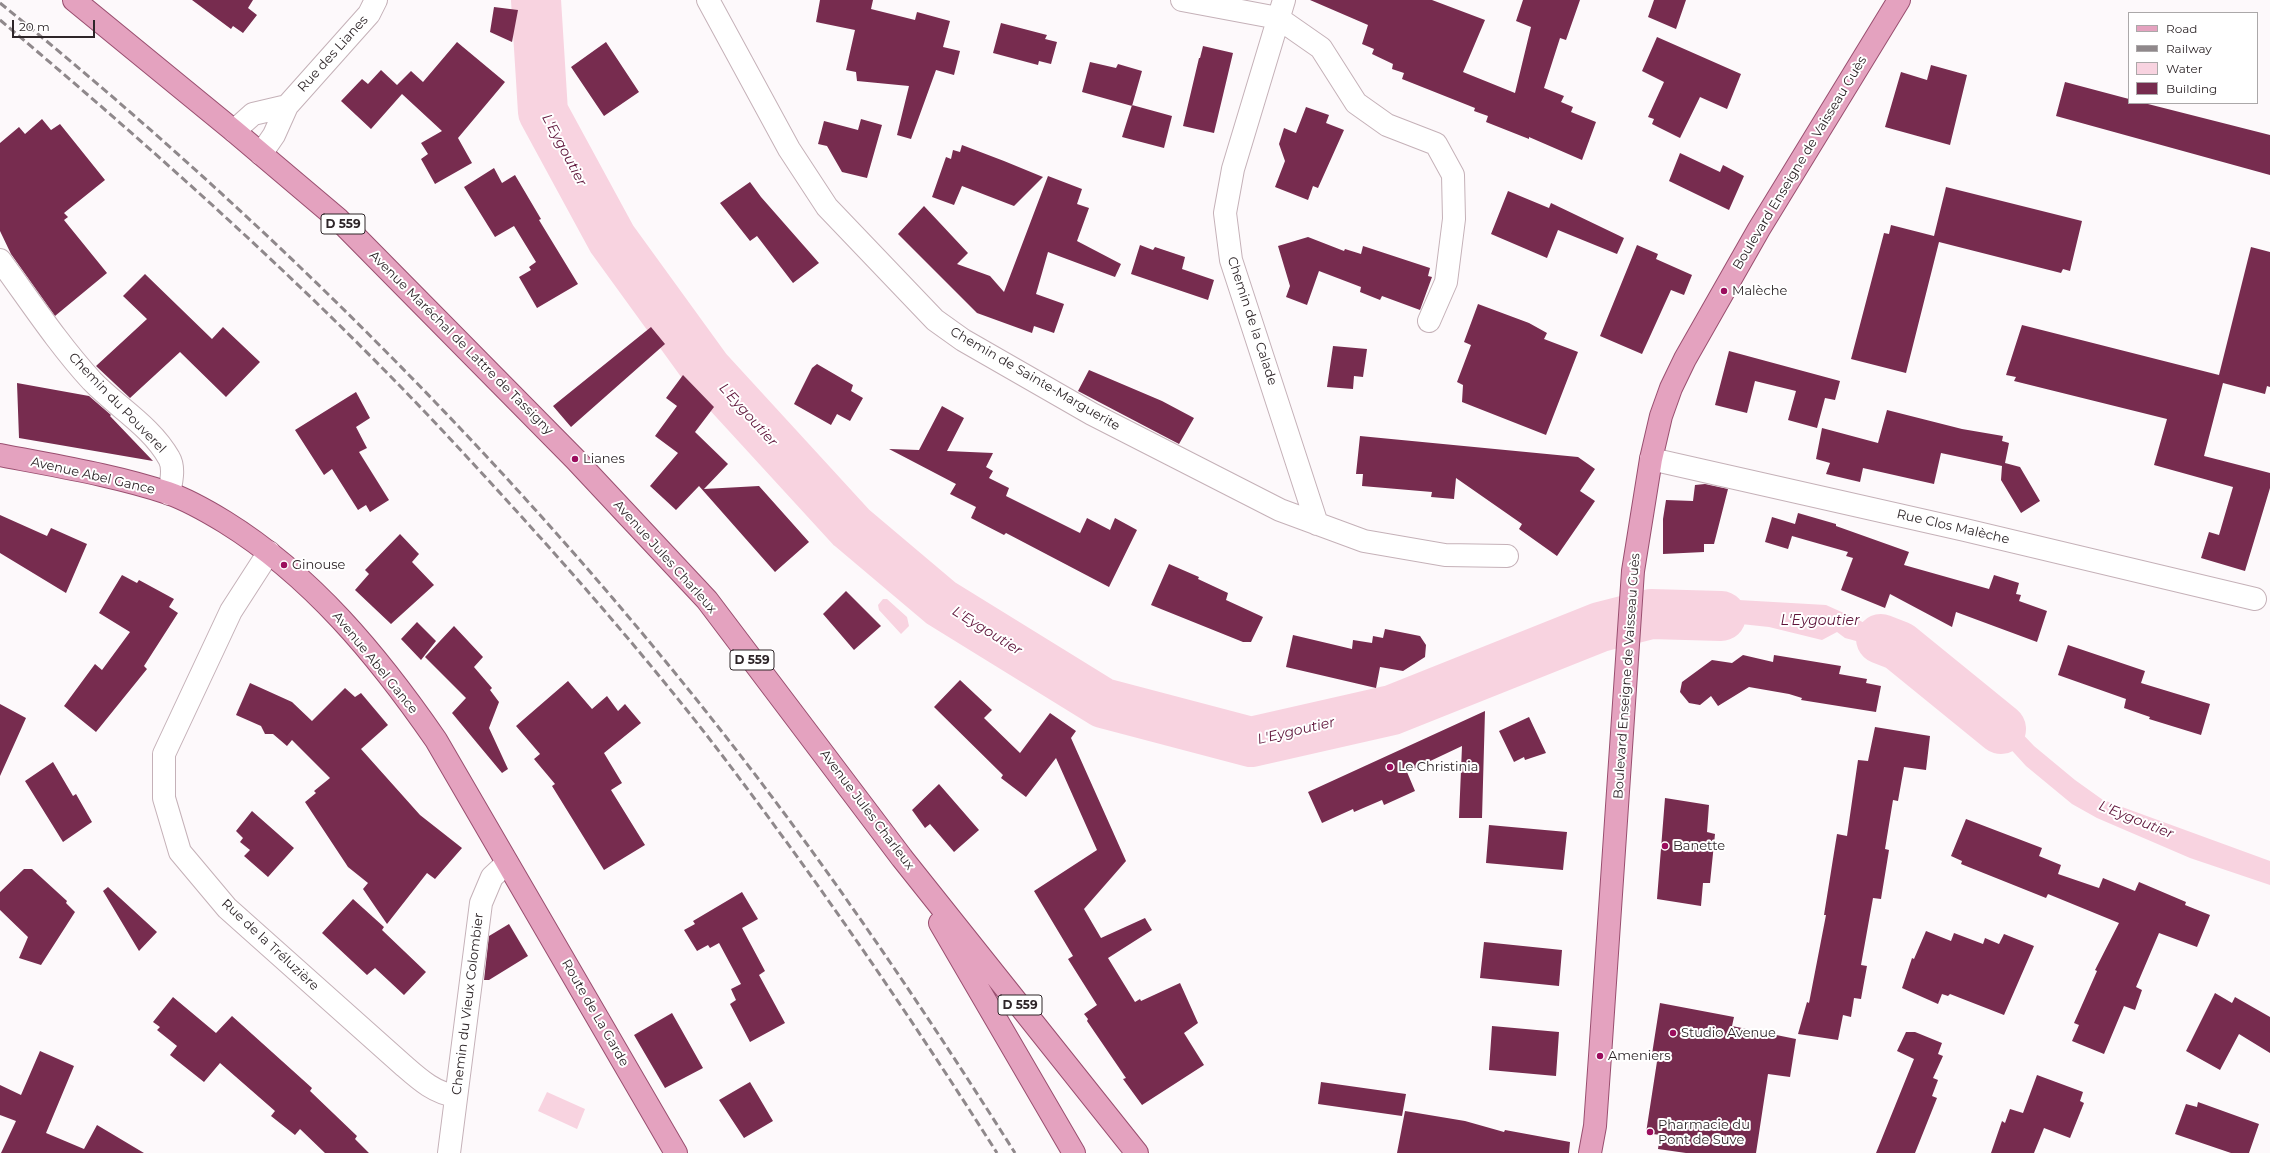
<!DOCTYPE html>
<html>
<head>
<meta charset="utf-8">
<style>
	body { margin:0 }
	#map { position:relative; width:2270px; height:1153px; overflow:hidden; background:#fdf9fb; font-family:Montserrat,sans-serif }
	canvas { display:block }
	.legend { position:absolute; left:2128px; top:12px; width:130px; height:92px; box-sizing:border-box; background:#fff; border:1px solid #aba8a9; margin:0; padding:5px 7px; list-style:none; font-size:12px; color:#2e2629 }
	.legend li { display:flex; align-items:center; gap:8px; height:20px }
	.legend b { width:20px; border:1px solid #aba8a9 }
	.scale { position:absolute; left:12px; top:20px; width:83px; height:18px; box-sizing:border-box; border:2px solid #2e2629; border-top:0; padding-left:5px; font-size:12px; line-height:14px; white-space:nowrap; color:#2e2629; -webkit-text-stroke:3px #fff; paint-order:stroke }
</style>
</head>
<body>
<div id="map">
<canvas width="2270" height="1153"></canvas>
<ul class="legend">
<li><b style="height:5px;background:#e4a2bf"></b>Road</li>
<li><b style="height:5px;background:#8f888b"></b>Railway</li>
<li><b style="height:11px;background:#f8d3e0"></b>Water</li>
<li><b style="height:11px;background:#772c4f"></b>Building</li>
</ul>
<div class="scale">20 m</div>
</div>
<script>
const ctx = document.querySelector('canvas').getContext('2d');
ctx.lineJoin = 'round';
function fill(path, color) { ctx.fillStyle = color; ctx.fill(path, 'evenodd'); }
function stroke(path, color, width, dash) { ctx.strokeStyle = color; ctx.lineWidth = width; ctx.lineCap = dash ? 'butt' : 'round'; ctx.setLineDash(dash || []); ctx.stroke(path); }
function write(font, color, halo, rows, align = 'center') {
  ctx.font = font + ' Montserrat,sans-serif'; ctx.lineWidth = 4; ctx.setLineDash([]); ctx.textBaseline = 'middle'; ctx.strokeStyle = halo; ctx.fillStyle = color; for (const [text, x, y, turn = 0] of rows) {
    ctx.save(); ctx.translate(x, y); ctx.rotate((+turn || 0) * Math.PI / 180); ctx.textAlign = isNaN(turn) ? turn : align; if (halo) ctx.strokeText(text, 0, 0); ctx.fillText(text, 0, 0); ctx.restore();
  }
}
fill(new Path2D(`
	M 1686,597 L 1826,605 L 1846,614 L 1947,663 L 1974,683 L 2034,746 L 2075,780 L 2103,800 L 2270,861 L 2270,885 L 2190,858 L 2097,818 L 2072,804 L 2026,766 L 1985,721 L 1942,680 L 1897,652 L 1845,638 L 1837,632 L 1822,640 L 1769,627 L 1722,622 L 1691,622 L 1649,634 L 1653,599 Z
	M 883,599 L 887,599 L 907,617 L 909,626 L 901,634 L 879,610 L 878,605 Z
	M 547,1092 L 585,1109 L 577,1129 L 538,1111 Z`), '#f8d3e0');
stroke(new Path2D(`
	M 536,0 L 543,112 L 612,239 L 707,370 L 851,527 L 941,603 L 1103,703 L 1251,742 L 1392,710 L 1600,627 L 1651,614 L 1721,616
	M 1881,639 L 1899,646 L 2001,729`), '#f8d3e0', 50);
fill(new Path2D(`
	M 192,0 L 253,0 L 248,8 L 257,15 L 243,33 L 233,26 L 231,29 Z
	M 820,0 L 873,0 L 871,9 L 915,20 L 917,12 L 950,21 L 943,47 L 960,51 L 954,75 L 936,70 L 911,139 L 897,135 L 909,86 L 857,81 L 856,72 L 846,70 L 855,30 L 816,22 Z
	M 1310,0 L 1432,0 L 1485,20 L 1463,72 L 1515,93 L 1531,27 L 1516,21 L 1523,0 L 1580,0 L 1566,40 L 1560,38 L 1544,88 L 1564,96 L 1561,102 L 1573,107 L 1571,112 L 1596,122 L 1582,160 L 1529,137 L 1529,139 L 1486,122 L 1488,116 L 1474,111 L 1475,108 L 1402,79 L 1404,73 L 1392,69 L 1393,64 L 1372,54 L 1374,49 L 1362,44 L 1368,25 Z
	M 1654,0 L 1686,0 L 1676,29 L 1648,17 Z
	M 494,7 L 518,10 L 512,42 L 490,32 Z
	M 1001,23 L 1047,35 L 1045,39 L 1057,42 L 1051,64 L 1039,61 L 1038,65 L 993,53 Z
	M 1657,37 L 1741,74 L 1727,109 L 1700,97 L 1680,138 L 1652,124 L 1654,119 L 1648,117 L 1664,82 L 1642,71 Z
	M 457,42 L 505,82 L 458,138 L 472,163 L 435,184 L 421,159 L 428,154 L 421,143 L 442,131 L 402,94 L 371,129 L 341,101 L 362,79 L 368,84 L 381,70 L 397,85 L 411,71 L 423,82 Z
	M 606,42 L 639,92 L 604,116 L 571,67 Z
	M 1203,46 L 1233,53 L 1214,133 L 1183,126 L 1199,58 L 1200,58 Z
	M 1090,62 L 1116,68 L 1118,64 L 1142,71 L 1132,106 L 1082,92 Z
	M 1931,65 L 1967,75 L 1950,145 L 1885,127 L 1901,72 L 1927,80 Z
	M 2065,82 L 2129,99 L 2129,103 L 2144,103 L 2270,135 L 2270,175 L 2056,116 Z
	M 1132,105 L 1172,116 L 1164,148 L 1122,137 Z
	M 1306,107 L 1329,115 L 1326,123 L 1344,130 L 1318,188 L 1313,186 L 1308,200 L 1275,187 L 1285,161 L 1279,144 L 1284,128 L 1296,133 Z
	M 42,119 L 51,130 L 60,124 L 105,180 L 64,213 L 68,217 L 64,220 L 107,273 L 55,316 L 11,254 L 0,231 L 0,143 L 19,127 L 25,134 Z
	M 861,119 L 882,125 L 867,178 L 842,172 L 827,146 L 818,144 L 824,121 L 858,130 Z
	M 962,145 L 1004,161 L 1043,177 L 1014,206 L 962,186 L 954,205 L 932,197 L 946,157 L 951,159 L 953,150 L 960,152 Z
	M 1680,153 L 1720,172 L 1723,165 L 1744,176 L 1729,210 L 1669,181 Z
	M 494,168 L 502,183 L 515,175 L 541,219 L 539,220 L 578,284 L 537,308 L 519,277 L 531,270 L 529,267 L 536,262 L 514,226 L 495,237 L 464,187 Z
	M 1048,176 L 1082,189 L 1077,204 L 1089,208 L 1077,241 L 1121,264 L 1115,277 L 1048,252 L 1036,294 L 1064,304 L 1054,333 L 1034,326 L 1032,333 L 977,313 L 898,234 L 924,206 L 968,253 L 957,264 L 990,276 L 1004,292 Z
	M 750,182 L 761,197 L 819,263 L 793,283 L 757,236 L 750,241 L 720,203 Z
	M 1946,187 L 2082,221 L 2070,271 L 2063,269 L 2061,273 L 1939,242 L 1906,373 L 1851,359 L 1884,233 L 1889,234 L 1891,225 L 1934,236 Z
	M 1508,191 L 1549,208 L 1551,203 L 1624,238 L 1617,254 L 1558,230 L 1547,258 L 1491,234 Z
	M 1308,237 L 1344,251 L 1345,249 L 1361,254 L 1363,246 L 1430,268 L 1428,276 L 1432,277 L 1420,310 L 1382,296 L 1380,300 L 1360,292 L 1361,287 L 1319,271 L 1307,305 L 1286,297 L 1290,286 L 1278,246 Z
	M 1140,245 L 1153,250 L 1155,247 L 1185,257 L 1182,269 L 1214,280 L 1208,300 L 1131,274 Z
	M 1637,245 L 1658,254 L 1656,259 L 1692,275 L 1684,295 L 1671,290 L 1642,354 L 1600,336 Z
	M 2251,247 L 2270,252 L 2270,387 L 2267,386 L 2265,394 L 2223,383 L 2204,456 L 2270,473 L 2270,488 L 2245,571 L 2201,558 L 2209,532 L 2219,535 L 2233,487 L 2154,465 L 2167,419 L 2014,381 L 2016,377 L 2006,375 L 2022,325 L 2219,375 Z
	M 145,274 L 212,339 L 223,327 L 260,362 L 226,397 L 180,352 L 130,398 L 96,366 L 147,319 L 123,296 Z
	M 1478,304 L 1529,323 L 1547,333 L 1544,339 L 1578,352 L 1546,435 L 1462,402 L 1463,385 L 1457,382 L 1471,345 L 1464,342 Z
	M 651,327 L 665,344 L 571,427 L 553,406 Z
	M 1333,346 L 1367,349 L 1363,377 L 1354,376 L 1353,389 L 1327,387 Z
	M 1729,351 L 1840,381 L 1835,400 L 1825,398 L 1817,428 L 1788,420 L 1796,391 L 1755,381 L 1747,413 L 1715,405 Z
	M 817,364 L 853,385 L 851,391 L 863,398 L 850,421 L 837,414 L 831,425 L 794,404 L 812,368 Z
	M 1089,370 L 1162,401 L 1194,418 L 1179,444 L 1078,391 Z
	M 683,375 L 714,407 L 695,432 L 728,464 L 704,489 L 759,486 L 809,542 L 775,572 L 699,486 L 676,510 L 650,486 L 678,453 L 655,436 L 677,406 L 666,398 Z
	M 17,383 L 89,396 L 111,415 L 110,416 L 153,461 L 19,438 Z
	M 356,392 L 370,418 L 356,427 L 367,448 L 359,452 L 389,500 L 370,512 L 366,505 L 358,510 L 332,469 L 324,475 L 295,430 Z
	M 942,406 L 964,418 L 947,451 L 993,453 L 986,467 L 993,471 L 989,478 L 1009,488 L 1006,496 L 1080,533 L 1087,518 L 1110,530 L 1115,518 L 1137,530 L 1109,587 L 1006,533 L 1004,535 L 971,518 L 976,507 L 950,494 L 956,484 L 889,449 L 919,450 Z
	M 1887,410 L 1962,429 L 2003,436 L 2002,441 L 2009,443 L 2005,463 L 2020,467 L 2040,501 L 2021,513 L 2001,480 L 2002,466 L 1941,453 L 1934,484 L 1863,468 L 1860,482 L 1826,474 L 1830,463 L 1816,459 L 1822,428 L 1878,443 Z
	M 1360,436 L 1578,457 L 1595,469 L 1580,491 L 1595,501 L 1557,556 L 1519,529 L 1522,524 L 1456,478 L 1454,499 L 1431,497 L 1432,492 L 1362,486 L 1363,474 L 1356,474 Z
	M 1705,484 L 1728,489 L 1714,544 L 1704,544 L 1704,552 L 1663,554 L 1663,519 L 1666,500 L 1693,501 L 1695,485 Z
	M 1798,513 L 1836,524 L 1836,526 L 1909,552 L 1904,565 L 1989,589 L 1994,575 L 2019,583 L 2016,594 L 2021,595 L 2019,601 L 2047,611 L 2037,642 L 1956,612 L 1952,627 L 1890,594 L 1885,608 L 1841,590 L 1853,558 L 1846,556 L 1848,552 L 1792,536 L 1788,549 L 1765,542 L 1772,517 L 1795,524 Z
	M 0,515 L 47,536 L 51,528 L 87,544 L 66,593 L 0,553 Z
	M 400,534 L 419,554 L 412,562 L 434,585 L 391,624 L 355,590 L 369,574 L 365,570 Z
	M 1169,564 L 1199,577 L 1198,579 L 1228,593 L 1226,600 L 1263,617 L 1251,642 L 1243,642 L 1151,605 Z
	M 122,575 L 137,583 L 139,580 L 174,599 L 169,607 L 178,613 L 144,666 L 147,669 L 96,732 L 64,706 L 95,664 L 102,670 L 130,632 L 99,613 Z
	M 846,591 L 881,626 L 854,650 L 823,614 Z
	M 417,622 L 436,641 L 421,660 L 401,639 Z
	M 454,626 L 483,657 L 474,667 L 492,688 L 490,690 L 499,702 L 489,728 L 508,769 L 502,773 L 452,713 L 466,698 L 425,657 Z
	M 1385,629 L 1420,636 L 1426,645 L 1425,657 L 1403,671 L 1380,667 L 1376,688 L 1286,667 L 1293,635 L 1352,649 L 1353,640 L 1372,643 L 1373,636 L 1383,638 Z
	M 2068,645 L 2145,671 L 2141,683 L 2210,704 L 2201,735 L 2149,719 L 2150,717 L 2124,708 L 2126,699 L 2058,675 Z
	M 1743,655 L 1773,662 L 1774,655 L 1841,666 L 1839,674 L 1867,679 L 1866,683 L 1881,686 L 1876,712 L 1801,700 L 1802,698 L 1789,694 L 1749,687 L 1718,706 L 1711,696 L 1700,705 L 1689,703 L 1680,692 L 1682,682 L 1712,660 L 1732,663 Z
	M 960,680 L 992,710 L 984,718 L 1020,753 L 1050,713 L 1076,731 L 1071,738 L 1126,861 L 1084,909 L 1101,938 L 1145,918 L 1152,930 L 1108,958 L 1135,1002 L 1140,999 L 1141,1001 L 1180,983 L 1198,1023 L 1184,1033 L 1204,1065 L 1142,1105 L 1123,1079 L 1126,1078 L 1087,1021 L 1088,1019 L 1084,1014 L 1097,1005 L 1068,959 L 1073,956 L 1034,891 L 1097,850 L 1056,758 L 1026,797 L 1001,778 L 1003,775 L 934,707 Z
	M 568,681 L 592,709 L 607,696 L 618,711 L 625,704 L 641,723 L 604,753 L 622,783 L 611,790 L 645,845 L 604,870 L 552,786 L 555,784 L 534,759 L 540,754 L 516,726 Z
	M 250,683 L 292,702 L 312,721 L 345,688 L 355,697 L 361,693 L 388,725 L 361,749 L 420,815 L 462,848 L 435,879 L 427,873 L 387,924 L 363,889 L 368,883 L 348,867 L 305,802 L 316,793 L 314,791 L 330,778 L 292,740 L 287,746 L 273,734 L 265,734 L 261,726 L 236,715 Z
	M 0,704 L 26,718 L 0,776 Z
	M 1485,711 L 1482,818 L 1459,818 L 1462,746 L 1407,772 L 1415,791 L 1384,805 L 1382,800 L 1354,812 L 1353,809 L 1322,823 L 1308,792 Z
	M 1529,717 L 1546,753 L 1525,760 L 1524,757 L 1514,762 L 1499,731 Z
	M 1875,727 L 1930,736 L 1926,770 L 1904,767 L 1898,801 L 1893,800 L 1885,849 L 1889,850 L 1881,899 L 1873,898 L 1861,965 L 1867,966 L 1861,999 L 1854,998 L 1851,1017 L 1843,1015 L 1838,1040 L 1798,1034 L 1807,1002 L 1809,1003 L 1826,915 L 1824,915 L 1837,834 L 1847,836 L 1858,760 L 1868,761 Z
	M 53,762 L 73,796 L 76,794 L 92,822 L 63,842 L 25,781 Z
	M 939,784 L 979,830 L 954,852 L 930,824 L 925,828 L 912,810 Z
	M 1665,798 L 1709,805 L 1707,832 L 1715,834 L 1710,883 L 1703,883 L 1701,906 L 1657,899 Z
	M 252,811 L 294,848 L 268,877 L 244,856 L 250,850 L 240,842 L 243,838 L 236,831 Z
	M 1966,819 L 2042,848 L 2039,856 L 2061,865 L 2058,874 L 2099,888 L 2103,878 L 2135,891 L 2139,882 L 2186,902 L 2185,905 L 2210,915 L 2197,947 L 2159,933 L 2136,987 L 2142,990 L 2135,1010 L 2124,1006 L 2104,1054 L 2072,1041 L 2079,1025 L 2074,1023 L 2097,971 L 2095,970 L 2119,923 L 2048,894 L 2046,898 L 1961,864 L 1962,861 L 1951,856 Z
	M 1489,825 L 1567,832 L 1563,870 L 1486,863 Z
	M 24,869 L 32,869 L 67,901 L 66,903 L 75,912 L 41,965 L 19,958 L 28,937 L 0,910 L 0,892 Z
	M 108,887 L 157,932 L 139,951 L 103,891 Z
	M 742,892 L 758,919 L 742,928 L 765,971 L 759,975 L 785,1023 L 750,1042 L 730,1004 L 736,1000 L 731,989 L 741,984 L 719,943 L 710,948 L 708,945 L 697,951 L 684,930 L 695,924 L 693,921 Z
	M 353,899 L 384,927 L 382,930 L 426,972 L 404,995 L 375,968 L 367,975 L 322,933 Z
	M 509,924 L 528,956 L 489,980 L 484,980 L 489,936 Z
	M 1926,931 L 1951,941 L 1954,933 L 1983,944 L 1985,938 L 1999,944 L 2004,934 L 2034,946 L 2004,1015 L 1950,994 L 1948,996 L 1942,994 L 1938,1004 L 1902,988 L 1912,958 L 1914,959 Z
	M 1484,942 L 1562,950 L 1559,986 L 1480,978 Z
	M 2215,993 L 2232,1003 L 2235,997 L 2270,1017 L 2270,1053 L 2239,1034 L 2220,1070 L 2186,1051 Z
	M 173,997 L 216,1033 L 232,1016 L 312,1088 L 310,1091 L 357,1136 L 355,1139 L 369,1153 L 325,1153 L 300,1129 L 295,1135 L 271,1116 L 275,1111 L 220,1063 L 204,1082 L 170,1055 L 177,1046 L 157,1030 L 160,1027 L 153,1022 Z
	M 1660,1003 L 1734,1017 L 1732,1026 L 1796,1039 L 1790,1077 L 1768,1074 L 1756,1153 L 1686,1153 L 1658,1149 L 1660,1135 L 1646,1133 L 1658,1055 L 1652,1054 Z
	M 672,1013 L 703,1068 L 665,1088 L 634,1035 Z
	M 1492,1026 L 1559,1032 L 1556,1076 L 1489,1070 Z
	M 1906,1032 L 1915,1032 L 1942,1043 L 1938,1054 L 1943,1056 L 1933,1078 L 1938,1080 L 1932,1096 L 1937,1098 L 1915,1153 L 1876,1153 L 1914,1059 L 1897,1051 Z
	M 40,1051 L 74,1066 L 46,1133 L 84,1149 L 97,1125 L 144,1153 L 1,1153 L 16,1121 L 0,1115 L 0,1085 L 21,1095 Z
	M 2037,1075 L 2083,1092 L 2080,1101 L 2084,1103 L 2070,1138 L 2044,1128 L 2034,1153 L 1991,1153 L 2002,1121 L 2005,1123 L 2010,1109 L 2023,1113 Z
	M 750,1082 L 773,1121 L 744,1138 L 719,1100 Z
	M 1321,1082 L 1406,1094 L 1402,1116 L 1318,1104 Z
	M 2198,1102 L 2259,1124 L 2249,1153 L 2231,1153 L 2175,1134 L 2186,1104 L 2197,1107 Z
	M 1405,1111 L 1465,1121 L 1504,1132 L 1505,1130 L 1570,1142 L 1569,1153 L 1397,1153 Z`), '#772c4f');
const minor = new Path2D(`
	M 708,0 L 789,149 L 827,207 L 935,320 L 963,340 L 1092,414 L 1280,510 L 1364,541 L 1445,555 L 1507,556
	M 1182,0 L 1278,18 L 1321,48 L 1356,103 L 1387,125 L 1436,144 L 1453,175 L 1454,219 L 1446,282 L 1429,321
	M 1284,0 L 1233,169 L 1225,213 L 1231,260 L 1317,524
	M 234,131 L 253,114 L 287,106
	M 261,154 L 274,135 L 287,106 L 369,14 L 376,0
	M 0,260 C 30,301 58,344 92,381 C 117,407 151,426 169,458 C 175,468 171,483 169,494
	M 1651,459 L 1965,530 L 2255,599
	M 269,552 L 231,611 L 164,754 L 164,798 L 180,852 L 227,908 L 403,1065 C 419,1079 434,1093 456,1096
	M 449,1153 L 481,903 L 492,877 L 507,863`);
const major = new Path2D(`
	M 74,0 L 234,131 L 338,219 L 575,459 L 707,600 L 902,858 L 1137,1153
	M 0,455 C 56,466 114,475 168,493 C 188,500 207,511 225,522 C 312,576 378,656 436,740 L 676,1153
	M 940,923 L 1074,1153
	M 1590,1153 L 1595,1126 L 1600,1056 L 1633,571 L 1651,459 L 1661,416 L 1671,388 L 1685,359 L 1759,229 L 1899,0`);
stroke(minor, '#c5b1b8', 24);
stroke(major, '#994e6f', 24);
stroke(minor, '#fff', 22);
stroke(major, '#e4a2bf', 22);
stroke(new Path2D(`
	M 0,3 C 267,219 511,463 723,733 C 828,867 924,1009 1015,1153
	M 0,20 C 153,149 304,283 441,429 C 536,531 630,636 715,746 C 815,877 909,1014 997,1153`), '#8f888b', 3, [8, 4]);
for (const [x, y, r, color] of [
	[1724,291,4,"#9b0d5d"],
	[575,459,4,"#9b0d5d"],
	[284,565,4,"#9b0d5d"],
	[1390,767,4,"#9b0d5d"],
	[1665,846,4,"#9b0d5d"],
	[1673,1033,4,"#9b0d5d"],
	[1600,1056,4,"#9b0d5d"],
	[1650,1132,4,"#9b0d5d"]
]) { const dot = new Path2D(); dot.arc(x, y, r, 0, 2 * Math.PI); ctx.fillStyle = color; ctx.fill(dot); stroke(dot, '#fff', 1.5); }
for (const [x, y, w] of [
	[343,224,44],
	[752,660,44],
	[1020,1005,44]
]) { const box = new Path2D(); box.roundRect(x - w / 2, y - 10, w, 20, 3); ctx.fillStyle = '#fff'; ctx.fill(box); stroke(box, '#2e2629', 1); }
write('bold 12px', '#2e2629', null, [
	["D 559",343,224],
	["D 559",752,660],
	["D 559",1020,1005]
]);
write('13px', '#2e2629', '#fff', [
	["Rue des Lianes",333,54,-48],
	["Boulevard Enseigne de Vaisseau Guès",1800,163,-59],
	["Chemin de la Calade",1252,321,72],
	["Avenue Maréchal de Lattre de Tassigny",461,343,45],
	["Chemin de Sainte-Marguerite",1035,379,30],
	["Chemin du Pouverel",117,403,46],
	["Avenue Abel Gance",93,476,13],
	["Rue Clos Malèche",1953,527,13],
	["Avenue Jules Charleux",665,557,48],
	["Avenue Abel Gance",375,663,51],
	["Boulevard Enseigne de Vaisseau Guès",1627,676,-86],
	["Avenue Jules Charleux",867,810,53],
	["Rue de la Tréluzière",270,945,43],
	["Chemin du Vieux Colombier",468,1004,-83],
	["Route de La Garde",595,1013,60]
]);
write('13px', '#2e2629', '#fff', [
	["Malèche",1732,291],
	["Lianes",583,459],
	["Ginouse",292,565],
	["Le Christinia",1398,767],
	["Banette",1673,846],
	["Studio Avenue",1681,1033],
	["Ameniers",1608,1056],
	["Pharmacie du",1658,1125],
	["Pont de Suve",1658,1140]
], 'left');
write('italic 14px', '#5e1339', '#fff', [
	["L'Eygoutier",564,150,62],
	["L'Eygoutier",748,415,48],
	["L'Eygoutier",1820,621],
	["L'Eygoutier",987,631,32],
	["L'Eygoutier",1296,731,-13],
	["L'Eygoutier",2136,820,22]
]);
</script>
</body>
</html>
